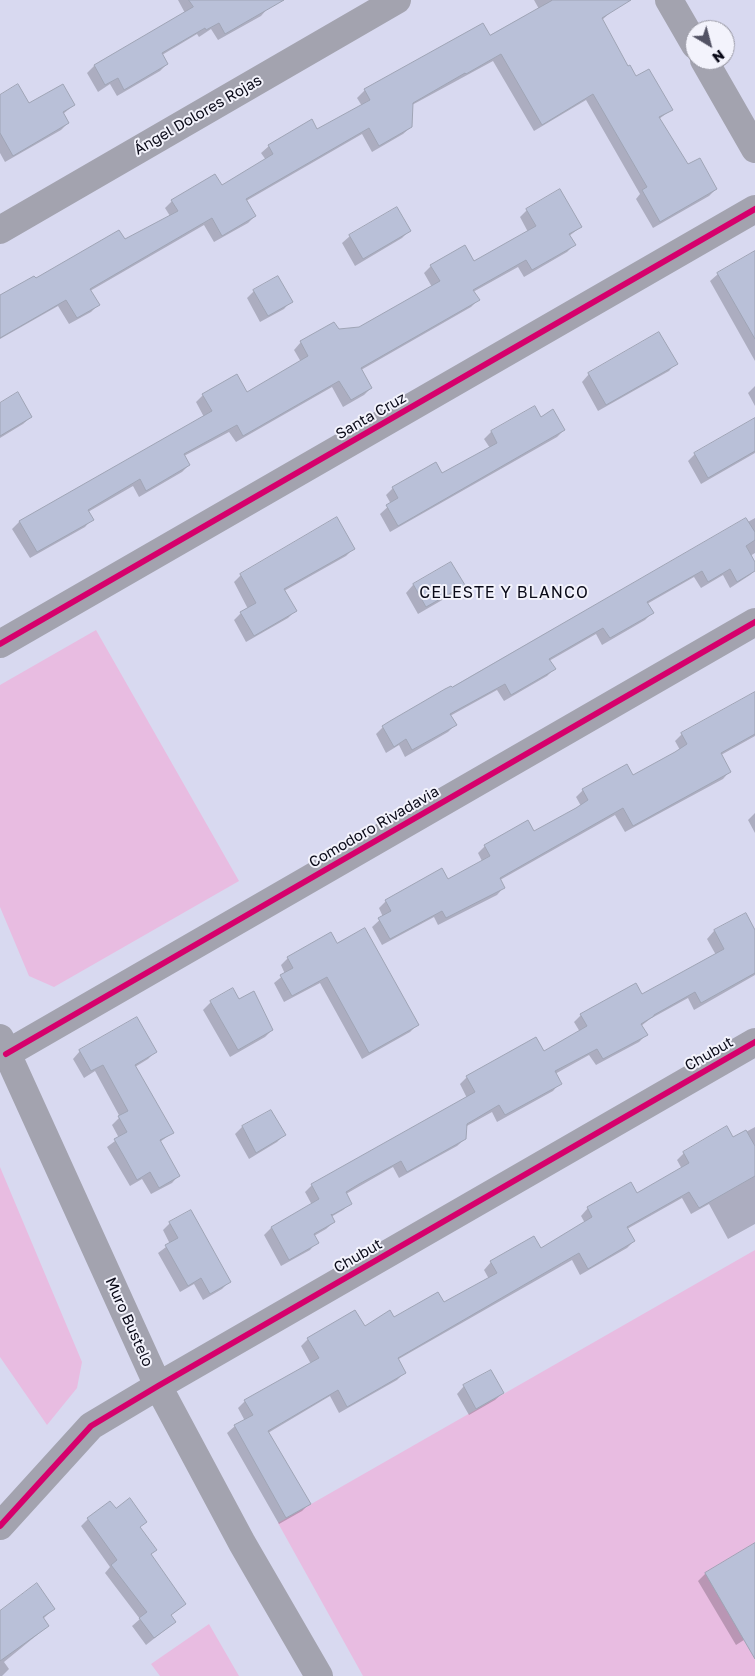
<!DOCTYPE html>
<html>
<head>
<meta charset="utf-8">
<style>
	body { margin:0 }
	#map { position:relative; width:755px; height:1676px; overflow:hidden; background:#d8d9f0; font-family:"Golos Text",sans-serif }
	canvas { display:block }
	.north { position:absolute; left:685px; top:20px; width:50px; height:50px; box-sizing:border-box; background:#f3f3fc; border:1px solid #9696a1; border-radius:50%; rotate:143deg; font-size:14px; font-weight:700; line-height:20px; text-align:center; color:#0a0a18 }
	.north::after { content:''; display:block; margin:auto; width:18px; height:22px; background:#525264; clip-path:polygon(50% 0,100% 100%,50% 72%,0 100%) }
</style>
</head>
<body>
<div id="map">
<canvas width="755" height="1676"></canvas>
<div class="north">N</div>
</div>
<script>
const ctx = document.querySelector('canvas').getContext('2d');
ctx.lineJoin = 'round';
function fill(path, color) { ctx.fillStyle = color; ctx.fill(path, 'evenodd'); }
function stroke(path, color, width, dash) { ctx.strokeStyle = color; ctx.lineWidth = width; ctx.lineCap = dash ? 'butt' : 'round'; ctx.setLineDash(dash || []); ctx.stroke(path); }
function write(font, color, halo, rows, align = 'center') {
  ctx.font = font + ' "Golos Text",sans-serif'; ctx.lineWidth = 4; ctx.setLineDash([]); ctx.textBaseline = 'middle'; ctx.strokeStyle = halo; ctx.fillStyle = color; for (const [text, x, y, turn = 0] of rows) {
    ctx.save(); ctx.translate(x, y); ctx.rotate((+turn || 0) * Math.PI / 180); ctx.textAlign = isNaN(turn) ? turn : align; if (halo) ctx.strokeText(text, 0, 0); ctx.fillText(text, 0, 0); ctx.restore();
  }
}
fill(new Path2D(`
	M 96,630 L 239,881 L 54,987 L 29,976 L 0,907 L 0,685 Z
	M 0,1167 L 82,1362 L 77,1388 L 47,1425 L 0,1357 Z
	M 755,1250 L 755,1676 L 363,1676 L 278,1523 Z
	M 209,1624 L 239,1676 L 160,1676 L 151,1664 Z`), '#e8bce1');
fill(new Path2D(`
	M 178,0 L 263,0 L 268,8 L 261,16 L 218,40 L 211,29 L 199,37 L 197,34 L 162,55 L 167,64 L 160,71 L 117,96 L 110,84 L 98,92 L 87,73 L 94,66 L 185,13 Z
	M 534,0 L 607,0 L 613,10 L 602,20 L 628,67 L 635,78 L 671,110 L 659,119 L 687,166 L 716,189 L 709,196 L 653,228 L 636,199 L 640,194 L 586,100 L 534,131 L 493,61 L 412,105 L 411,127 L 403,134 L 372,152 L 362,134 L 246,201 L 255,216 L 248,223 L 214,242 L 204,225 L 90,291 L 98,305 L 91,312 L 69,324 L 58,306 L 0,339 L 0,297 L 35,280 L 125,241 L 170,216 L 165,208 L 172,201 L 221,187 L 266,160 L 261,153 L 269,146 L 317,131 L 362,106 L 357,98 L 365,90 L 482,24 L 490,37 L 539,9 Z
	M 0,96 L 28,105 L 74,105 L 63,114 L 68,123 L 61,130 L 5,162 L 0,153 Z
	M 527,210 L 581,227 L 569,236 L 574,245 L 567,252 L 524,277 L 518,267 L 473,292 L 478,300 L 471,307 L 361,370 L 371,388 L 364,395 L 343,407 L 332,387 L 236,442 L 229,432 L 184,456 L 189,465 L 182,472 L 139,497 L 133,486 L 88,512 L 92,519 L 85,527 L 30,558 L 12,529 L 19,522 L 204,417 L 196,402 L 203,395 L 247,393 L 301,362 L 294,350 L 301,342 L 334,324 L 338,331 L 360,328 L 432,287 L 424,273 L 431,266 L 474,263 L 528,232 L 520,217 Z
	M 409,231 L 402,238 L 355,266 L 342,243 L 350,236 Z
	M 751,255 L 755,262 L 755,361 L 710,281 L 718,274 Z
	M 254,291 L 291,301 L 284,309 L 260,322 L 247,298 Z
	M 676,363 L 669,371 L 598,411 L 582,382 L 589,374 Z
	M 755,386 L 755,406 L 748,393 Z
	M 0,404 L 31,417 L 23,424 L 0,438 Z
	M 534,408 L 541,418 L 564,430 L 557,437 L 390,532 L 380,514 L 391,504 L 386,495 L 393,488 L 442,474 L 490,448 L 484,439 L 491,432 Z
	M 755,419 L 755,453 L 701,484 L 688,461 L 695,454 Z
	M 755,518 L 755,553 L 750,556 L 755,564 L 755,570 L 750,575 L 730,588 L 723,575 L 701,588 L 694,577 L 647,604 L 652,613 L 645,620 L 602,645 L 596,634 L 549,661 L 554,669 L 547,676 L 504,701 L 497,690 L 450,716 L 455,725 L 448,732 L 405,757 L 399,745 L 386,753 L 376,734 L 383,727 Z
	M 353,549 L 346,556 L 284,591 L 295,611 L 288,618 L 246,642 L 234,620 L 241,613 L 248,609 L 234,582 L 241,575 Z
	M 451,563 L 463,585 L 456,592 L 418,614 L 406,593 L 413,585 Z
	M 755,693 L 755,736 L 721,755 L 730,771 L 723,779 L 625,832 L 615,815 L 500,880 L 504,887 L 497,895 L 438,925 L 434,917 L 382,945 L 372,927 L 383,917 L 379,908 L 386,901 L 448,881 L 482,861 L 478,853 L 485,846 L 534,833 L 581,806 L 576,797 L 583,790 L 632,777 L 680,750 L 675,741 L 682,734 Z
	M 755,813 L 755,833 L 748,820 Z
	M 745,915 L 755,932 L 755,975 L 694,1010 L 688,998 L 650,1019 L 641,1026 L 646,1035 L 639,1042 L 596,1065 L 589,1055 L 555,1074 L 560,1083 L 553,1091 L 497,1122 L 492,1112 L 465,1127 L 465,1139 L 457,1146 L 399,1178 L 393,1167 L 346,1194 L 351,1203 L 343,1210 L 331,1217 L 334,1222 L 326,1229 L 314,1236 L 317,1242 L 310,1250 L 281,1266 L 264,1235 L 271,1228 L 312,1205 L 305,1192 L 312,1185 L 467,1098 L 460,1084 L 467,1077 L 543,1053 L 580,1032 L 574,1022 L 581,1015 L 642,996 L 716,955 L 707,939 L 714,931 Z
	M 337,945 L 417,1025 L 410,1032 L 362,1059 L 320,983 L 284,1002 L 274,983 L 285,974 L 281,965 L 288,958 Z
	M 233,990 L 238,1001 L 272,1030 L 265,1037 L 230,1057 L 203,1010 L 211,1002 Z
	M 80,1051 L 155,1052 L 148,1059 L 135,1067 L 172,1133 L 160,1142 L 179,1175 L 172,1183 L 151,1194 L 142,1179 L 130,1186 L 107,1147 L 119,1138 L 112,1125 L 120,1117 L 95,1071 L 84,1078 L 73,1059 Z
	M 271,1111 L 284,1135 L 277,1142 L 249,1159 L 235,1134 L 242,1127 Z
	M 755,1127 L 755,1224 L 728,1239 L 709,1204 L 691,1214 L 682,1198 L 627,1229 L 634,1241 L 627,1248 L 580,1275 L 572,1260 L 397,1360 L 404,1373 L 397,1380 L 339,1413 L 330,1396 L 268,1433 L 309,1504 L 302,1511 L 279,1524 L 227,1433 L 235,1426 L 245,1421 L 238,1408 L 245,1401 L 311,1364 L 301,1346 L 308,1339 L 364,1328 L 444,1303 L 489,1279 L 484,1270 L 491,1262 L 540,1249 L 585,1223 L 581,1216 L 588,1208 L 637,1195 L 682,1169 L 677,1160 L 684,1153 L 733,1139 Z
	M 170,1223 L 230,1281 L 222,1289 L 203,1300 L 194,1284 L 180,1292 L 158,1253 L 170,1244 L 163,1230 Z
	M 464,1386 L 503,1393 L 495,1400 L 469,1415 L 457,1394 Z
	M 116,1510 L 139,1528 L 156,1550 L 150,1555 L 185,1604 L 170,1616 L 175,1622 L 146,1645 L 132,1626 L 140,1619 L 105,1573 L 110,1567 L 81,1526 L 88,1519 Z
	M 755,1545 L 755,1633 L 736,1645 L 698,1581 L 705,1574 Z
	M 53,1609 L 43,1619 L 48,1626 L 4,1662 L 9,1669 L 2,1676 L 0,1676 L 0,1627 Z`), '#0003');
const building = new Path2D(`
	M 189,0 L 284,0 L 225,34 L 219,23 L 206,30 L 205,28 L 162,53 L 168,64 L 124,90 L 118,78 L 105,85 L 94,65 L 193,7 Z
	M 553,0 L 631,0 L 602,18 L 628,66 L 630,65 L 636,76 L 649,69 L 673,110 L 659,117 L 688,164 L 700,158 L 717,189 L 660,222 L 642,190 L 647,187 L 593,94 L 542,125 L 501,54 L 466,74 L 465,73 L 413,103 L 412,127 L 379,146 L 369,128 L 246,199 L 256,216 L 222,236 L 212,218 L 90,289 L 100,305 L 77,318 L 66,300 L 0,338 L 0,295 L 34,276 L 36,278 L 119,230 L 125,239 L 178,211 L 171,200 L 215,174 L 222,185 L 273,154 L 268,145 L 312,119 L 317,129 L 370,100 L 364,89 L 483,23 L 490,35 Z
	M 18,84 L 29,103 L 63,84 L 75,105 L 63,112 L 69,123 L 13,156 L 0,133 L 0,95 Z
	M 560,189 L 582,227 L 569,234 L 576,245 L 532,270 L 526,260 L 473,290 L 480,300 L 361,368 L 372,388 L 351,400 L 339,381 L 243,436 L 237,425 L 184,454 L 190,465 L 146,491 L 140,479 L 88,510 L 94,520 L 37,552 L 19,521 L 212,411 L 202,394 L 237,374 L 247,392 L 308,356 L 300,341 L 334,322 L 339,329 L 359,327 L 440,281 L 430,265 L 465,245 L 474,261 L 536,226 L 526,209 Z
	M 397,207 L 411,231 L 363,259 L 349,235 Z
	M 755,251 L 755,339 L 717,273 Z
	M 278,276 L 293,302 L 268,316 L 253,290 Z
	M 659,332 L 678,364 L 606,405 L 588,373 Z
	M 18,392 L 32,417 L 0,436 L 0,403 Z
	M 535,406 L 541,417 L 553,409 L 565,430 L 398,526 L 386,505 L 398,498 L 392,487 L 436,462 L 442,473 L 497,443 L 491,431 Z
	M 755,418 L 755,451 L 708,478 L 694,453 Z
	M 337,517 L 355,549 L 284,589 L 297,611 L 254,636 L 240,612 L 256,603 L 240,574 Z
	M 746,518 L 755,532 L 755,540 L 746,546 L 755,562 L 755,571 L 737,582 L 730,569 L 708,582 L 702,571 L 647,602 L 654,613 L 610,638 L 603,628 L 549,659 L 556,669 L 511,695 L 505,684 L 450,714 L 457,725 L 412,750 L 406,739 L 394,747 L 382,726 L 390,721 L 445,689 L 451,686 L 452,687 Z
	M 451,562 L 465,585 L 426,607 L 413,584 Z
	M 755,692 L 755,734 L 721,753 L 731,772 L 633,826 L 623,808 L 500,878 L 505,888 L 446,918 L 442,911 L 390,939 L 378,918 L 391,911 L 385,900 L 442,868 L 448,879 L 490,856 L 484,845 L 528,820 L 534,831 L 576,808 L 588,800 L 582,789 L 627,764 L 633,775 L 675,752 L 687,744 L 681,733 Z
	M 746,913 L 755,930 L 755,973 L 701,1003 L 695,992 L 654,1015 L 654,1016 L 641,1024 L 648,1035 L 603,1059 L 597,1049 L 555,1071 L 562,1084 L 505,1115 L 499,1105 L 467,1124 L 466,1139 L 407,1172 L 401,1161 L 359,1184 L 346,1192 L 352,1204 L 332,1215 L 331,1214 L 335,1222 L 314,1234 L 319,1243 L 289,1260 L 271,1227 L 319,1199 L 311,1184 L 475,1092 L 466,1076 L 536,1037 L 544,1051 L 587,1026 L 580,1014 L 636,983 L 642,994 L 724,949 L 714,930 Z
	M 365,928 L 419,1025 L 369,1053 L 327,977 L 292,996 L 280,975 L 293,968 L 287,957 L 331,932 L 337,943 Z
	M 233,988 L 239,999 L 254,991 L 273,1030 L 238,1050 L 210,1001 Z
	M 137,1017 L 157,1052 L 135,1065 L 174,1133 L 160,1140 L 180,1176 L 159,1188 L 150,1172 L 137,1180 L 126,1160 L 114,1139 L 127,1132 L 118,1116 L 128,1111 L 103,1065 L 91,1071 L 79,1050 Z
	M 271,1110 L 286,1135 L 256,1153 L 242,1126 Z
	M 727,1126 L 733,1137 L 746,1130 L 755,1146 L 755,1176 L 699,1208 L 689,1192 L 627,1227 L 635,1241 L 588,1269 L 579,1253 L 398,1358 L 406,1373 L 347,1407 L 338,1390 L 268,1431 L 311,1504 L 286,1518 L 234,1425 L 253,1415 L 244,1400 L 319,1358 L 307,1338 L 355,1310 L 365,1326 L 390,1310 L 394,1317 L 438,1292 L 444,1302 L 497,1273 L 490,1261 L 534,1236 L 541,1248 L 592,1217 L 587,1207 L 631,1182 L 637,1193 L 689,1163 L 683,1152 Z
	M 191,1210 L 231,1282 L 210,1294 L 201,1278 L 188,1286 L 165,1245 L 178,1238 L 169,1222 Z
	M 491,1370 L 504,1393 L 476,1409 L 463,1385 Z
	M 130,1498 L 147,1522 L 140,1527 L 157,1550 L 151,1554 L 186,1604 L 171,1615 L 176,1622 L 154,1638 L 139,1618 L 147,1612 L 111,1565 L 117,1560 L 87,1518 L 110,1501 L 116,1508 Z
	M 755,1543 L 755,1659 L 705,1573 Z
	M 37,1583 L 55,1609 L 43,1617 L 49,1626 L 0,1661 L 0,1611 Z`);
fill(building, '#b9c0d8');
stroke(building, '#9fa4b5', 1);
stroke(new Path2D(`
	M 669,0 L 695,45
	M 704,60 L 755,149
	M 0,230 L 397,0
	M 0,644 L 755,209
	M 0,1038 L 158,1386 L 242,1543 L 319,1676
	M 6,1054 L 755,622
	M 0,1526 L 91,1426 L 158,1386 L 755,1042`), '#a3a3af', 28);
stroke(new Path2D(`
	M 0,644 L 755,209
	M 6,1054 L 755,622
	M 0,1526 L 91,1426 L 158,1386 L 755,1042`), '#d6006c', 6);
write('15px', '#0a0a18', '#f3f3fc', [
	["Ángel Dolores Rojas",198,115,-30],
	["Santa Cruz",371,416,-30],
	["Comodoro Rivadavia",374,827,-30],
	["Chubut",709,1054,-30],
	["Chubut",358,1256,-30],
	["Muro Bustelo",129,1322,66]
]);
ctx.letterSpacing = '1px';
write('16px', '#0a0a18', '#f3f3fc', [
	["CELESTE Y BLANCO",504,593]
]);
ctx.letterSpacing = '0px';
</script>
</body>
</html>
